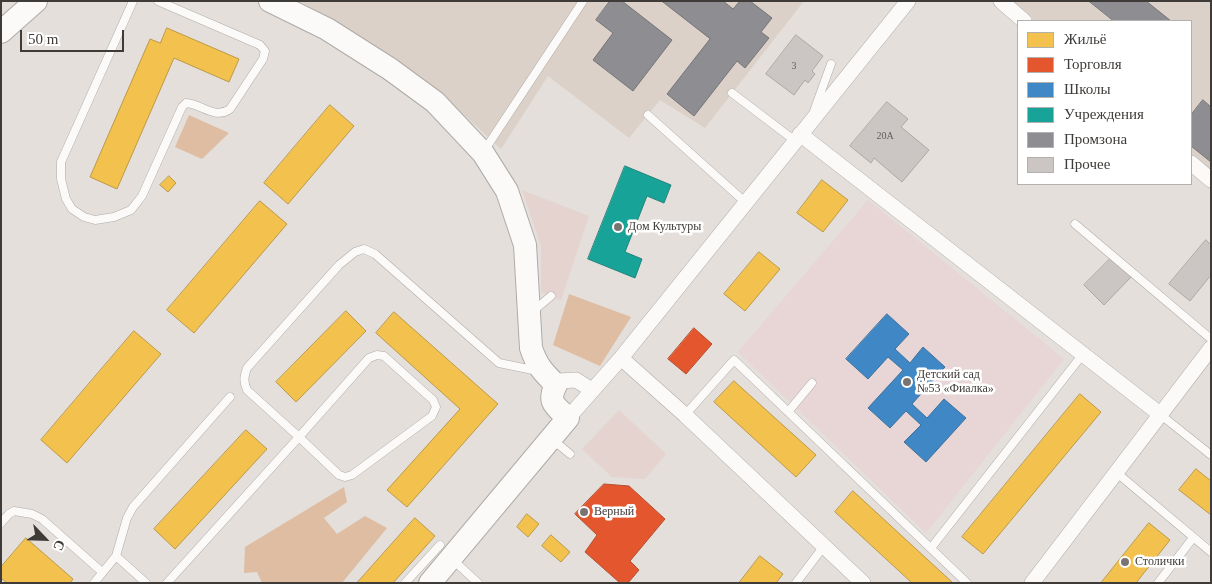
<!DOCTYPE html>
<html>
<head>
<meta charset="utf-8">
<style>
	body { margin:0 }
	#map { position:relative; width:1212px; height:584px; overflow:hidden; background:#e4dfda; font-family:Georgia,serif }
	canvas { display:block }
	.frame { position:absolute; inset:0; border:2px solid #3f3b38; pointer-events:none }
	.legend { position:absolute; left:1017px; top:20px; width:175px; height:165px; box-sizing:border-box; background:#fff; border:1px solid #b2b1af; margin:0; padding:6px 9px; list-style:none; font-size:15px; color:#3f3b38 }
	.legend li { display:flex; align-items:center; gap:10px; height:25px }
	.legend b { width:25px; border:1px solid #b2b1af }
	.north { position:absolute; left:20px; top:514px; width:50px; height:50px; -webkit-text-stroke:4px #fff; paint-order:stroke; rotate:114deg; font-size:14px; font-weight:700; line-height:20px; text-align:center; color:#3f3b38 }
	.north::after { content:''; display:block; margin:auto; width:18px; height:22px; background:#3f3b38; clip-path:polygon(50% 0,100% 100%,50% 72%,0 100%) }
	.scale { position:absolute; left:20px; top:30px; width:104px; height:22px; box-sizing:border-box; border:2px solid #3f3b38; border-top:0; padding-left:6px; font-size:15px; line-height:18px; white-space:nowrap; color:#3f3b38; -webkit-text-stroke:4px #fff; paint-order:stroke }
</style>
</head>
<body>
<div id="map">
<canvas width="1212" height="584"></canvas>
<div class="frame"></div>
<ul class="legend">
<li><b style="height:14px;background:#f2c14e"></b>Жильё</li>
<li><b style="height:14px;background:#e4572e"></b>Торговля</li>
<li><b style="height:14px;background:#3f88c5"></b>Школы</li>
<li><b style="height:14px;background:#17a398"></b>Учреждения</li>
<li><b style="height:14px;background:#8d8d92"></b>Промзона</li>
<li><b style="height:14px;background:#cbc6c3"></b>Прочее</li>
</ul>
<div class="north">С</div>
<div class="scale">50 m</div>
</div>
<script>
const ctx = document.querySelector('canvas').getContext('2d');
ctx.lineJoin = 'round';
function fill(path, color) { ctx.fillStyle = color; ctx.fill(path, 'evenodd'); }
function stroke(path, color, width, dash) { ctx.strokeStyle = color; ctx.lineWidth = width; ctx.lineCap = dash ? 'butt' : 'round'; ctx.setLineDash(dash || []); ctx.stroke(path); }
function write(font, color, halo, rows, align = 'center') {
  ctx.font = font + ' Georgia,serif'; ctx.lineWidth = 5; ctx.setLineDash([]); ctx.textBaseline = 'middle'; ctx.strokeStyle = halo; ctx.fillStyle = color; for (const [text, x, y, turn = 0] of rows) {
    ctx.save(); ctx.translate(x, y); ctx.rotate((+turn || 0) * Math.PI / 180); ctx.textAlign = isNaN(turn) ? turn : align; if (halo) ctx.strokeText(text, 0, 0); ctx.fillText(text, 0, 0); ctx.restore();
  }
}
fill(new Path2D(`
	M 522,190 L 589,216 L 561,300 L 541,292 L 541,246 Z
	M 619,410 L 666,454 L 645,479 L 612,477 L 582,449 Z`), '#e4d3cf');
fill(new Path2D(`
	M 299,1 L 804,1 L 705,128 L 660,100 L 629,138 L 548,76 L 501,149 L 449,101 L 341,25 Z
	M 1006,1 L 1211,1 L 1211,175 L 1191,159 L 1191,21 L 1026,21 Z`), '#dbd1c8');
fill(new Path2D(`
	M 868,200 L 1064,359 L 926,533 L 738,352 Z`), '#e7d6d5');
fill(new Path2D(`
	M 189,115 L 229,133 L 202,159 L 175,147 Z
	M 569,294 L 631,317 L 600,366 L 553,345 Z
	M 344,487 L 347,502 L 324,518 L 337,534 L 365,516 L 387,528 L 342,583 L 262,583 L 257,572 L 244,573 L 245,547 Z`), '#debda2');
const homes = new Path2D(`
	M 167,28 L 239,59 L 229,82 L 174,58 L 117,189 L 90,177 L 150,39 L 160,43 Z
	M 330,105 L 354,126 L 288,204 L 264,183 Z
	M 169,176 L 176,183 L 168,192 L 160,185 Z
	M 822,180 L 848,200 L 823,232 L 797,213 Z
	M 260,201 L 287,224 L 194,333 L 167,310 Z
	M 759,252 L 780,269 L 745,311 L 724,294 Z
	M 346,311 L 366,331 L 296,402 L 276,382 Z
	M 394,312 L 498,404 L 407,507 L 387,490 L 460,409 L 376,333 Z
	M 134,331 L 161,354 L 67,463 L 41,440 Z
	M 734,381 L 816,455 L 796,477 L 714,402 Z
	M 1080,394 L 1101,412 L 983,554 L 962,537 Z
	M 246,430 L 267,449 L 175,549 L 154,529 Z
	M 1196,469 L 1211,481 L 1211,515 L 1179,490 Z
	M 853,491 L 953,583 L 912,583 L 835,512 Z
	M 527,514 L 539,524 L 528,537 L 517,527 Z
	M 415,518 L 435,536 L 393,583 L 357,583 Z
	M 1149,523 L 1170,540 L 1136,583 L 1101,583 Z
	M 551,535 L 570,552 L 561,562 L 542,546 Z
	M 26,538 L 73,579 L 70,583 L 7,583 L 1,578 L 1,567 Z
	M 760,556 L 783,574 L 776,583 L 739,583 Z`);
fill(homes, '#f2c14e');
stroke(homes, '#bc9947', 1);
const shops = new Path2D(`
	M 694,328 L 712,344 L 686,374 L 668,359 Z
	M 604,484 L 629,486 L 665,519 L 630,561 L 639,570 L 628,583 L 620,583 L 585,552 L 597,535 L 575,514 Z`);
fill(shops, '#e4572e');
stroke(shops, '#b24f31', 1);
const schools = new Path2D(`
	M 887,314 L 909,334 L 895,349 L 910,363 L 923,347 L 945,367 L 912,404 L 927,418 L 944,399 L 966,418 L 926,462 L 904,442 L 921,425 L 906,411 L 890,428 L 868,408 L 903,370 L 888,357 L 868,379 L 846,359 Z`);
fill(schools, '#3f88c5');
stroke(schools, '#3f719b', 1);
const public = new Path2D(`
	M 625,166 L 671,185 L 664,203 L 647,196 L 625,252 L 642,259 L 635,278 L 588,259 Z`);
fill(public, '#17a398');
stroke(public, '#23847b', 1);
const industry = new Path2D(`
	M 610,1 L 622,1 L 672,40 L 633,91 L 593,60 L 613,33 L 596,20 Z
	M 662,1 L 723,1 L 733,9 L 740,1 L 750,1 L 772,18 L 761,32 L 769,38 L 745,68 L 737,61 L 694,116 L 667,94 L 710,39 Z
	M 1089,1 L 1146,1 L 1171,21 L 1114,21 Z
	M 1203,100 L 1211,107 L 1211,162 L 1191,146 L 1191,115 Z`);
fill(industry, '#8d8d92');
stroke(industry, '#767477', 1);
const building = new Path2D(`
	M 796,35 L 823,56 L 812,71 L 815,74 L 808,83 L 805,80 L 794,95 L 766,74 Z
	M 887,102 L 908,119 L 901,127 L 929,150 L 902,182 L 874,158 L 871,163 L 850,146 Z
	M 1206,240 L 1211,245 L 1211,275 L 1190,301 L 1169,284 Z
	M 1111,258 L 1131,277 L 1104,305 L 1084,285 Z`);
fill(building, '#cbc6c3');
stroke(building, '#aca7a5', 1);
const lane = new Path2D(`
	M 133,1 L 61,162 L 61,179 L 66,199 L 72,209 L 84,217 L 95,220 L 114,217 L 131,210 L 142,196 L 182,107 L 186,103 C 202,104 215,120 230,109 L 263,59 L 265,51 L 260,45 L 158,1
	M 732,93 L 794,140
	M 814,111 L 831,64
	M 648,115 L 745,202
	M 484,151 L 583,1
	M 1075,224 L 1211,339
	M 532,312 L 551,296
	M 788,412 L 812,383
	M 685,415 L 734,360 L 967,583
	M 1161,415 L 1211,455
	M 552,439 L 570,454
	M 1117,473 L 1211,552
	M 1,523 L 9,514 L 14,511 L 32,514 L 42,519 L 102,572
	M 931,548 L 1083,354
	M 453,560 L 478,583
	M 94,583 L 116,556
	M 146,583 L 116,556 L 127,518 L 133,507 L 230,397
	M 167,583 L 299,437 L 339,475 L 345,477 L 352,475 L 432,416 L 436,407 L 433,400 L 384,356 L 377,355 L 369,358 L 299,437 L 247,390 C 243,381 244,377 247,368 L 339,265 L 355,252 L 364,249 L 375,254 L 499,363 L 538,371
	M 405,583 L 440,545
	M 796,583 L 824,546
	M 1158,583 L 1193,538`);
const street = new Path2D(`
	M 1001,1 L 1024,21
	M 800,134 L 1161,415
	M 1191,163 L 1211,180
	M 621,358 L 685,415 L 863,583
	M 556,385 L 559,381 L 576,380 L 592,390
	M 568,418 L 621,358 L 908,1
	M 1032,583 L 1211,348`);
const secondary = new Path2D(`
	M 270,1 L 327,29 L 390,69 L 435,102 L 483,153 L 507,191 L 525,245 L 531,348 C 537,366 543,372 556,385 C 547,402 555,406 568,418 L 430,583
	M 1,32 L 36,1`);
stroke(lane, '#aeaba7', 9);
stroke(street, '#aeaba7', 16);
stroke(secondary, '#aeaba7', 24);
stroke(lane, '#fbfaf9', 8);
stroke(street, '#fbfaf9', 15);
stroke(secondary, '#fbfaf9', 22);
for (const [x, y, r, color] of [
	[618,227,5,"#797471"],
	[907,382,5,"#797471"],
	[584,512,5,"#797471"],
	[1125,562,5,"#797471"]
]) { const dot = new Path2D(); dot.arc(x, y, r, 0, 2 * Math.PI); ctx.fillStyle = color; ctx.fill(dot); stroke(dot, '#fff', 2); }
write('10px', '#625e5b', null, [
	["3",794,66],
	["20А",885,136]
]);
write('12px', '#3f3b38', '#fff', [
	["Дом Культуры",628,227],
	["Детский сад",917,375],
	["№53 «Фиалка»",917,389],
	["Верный",594,512],
	["Столички",1135,562]
], 'left');
</script>
</body>
</html>
